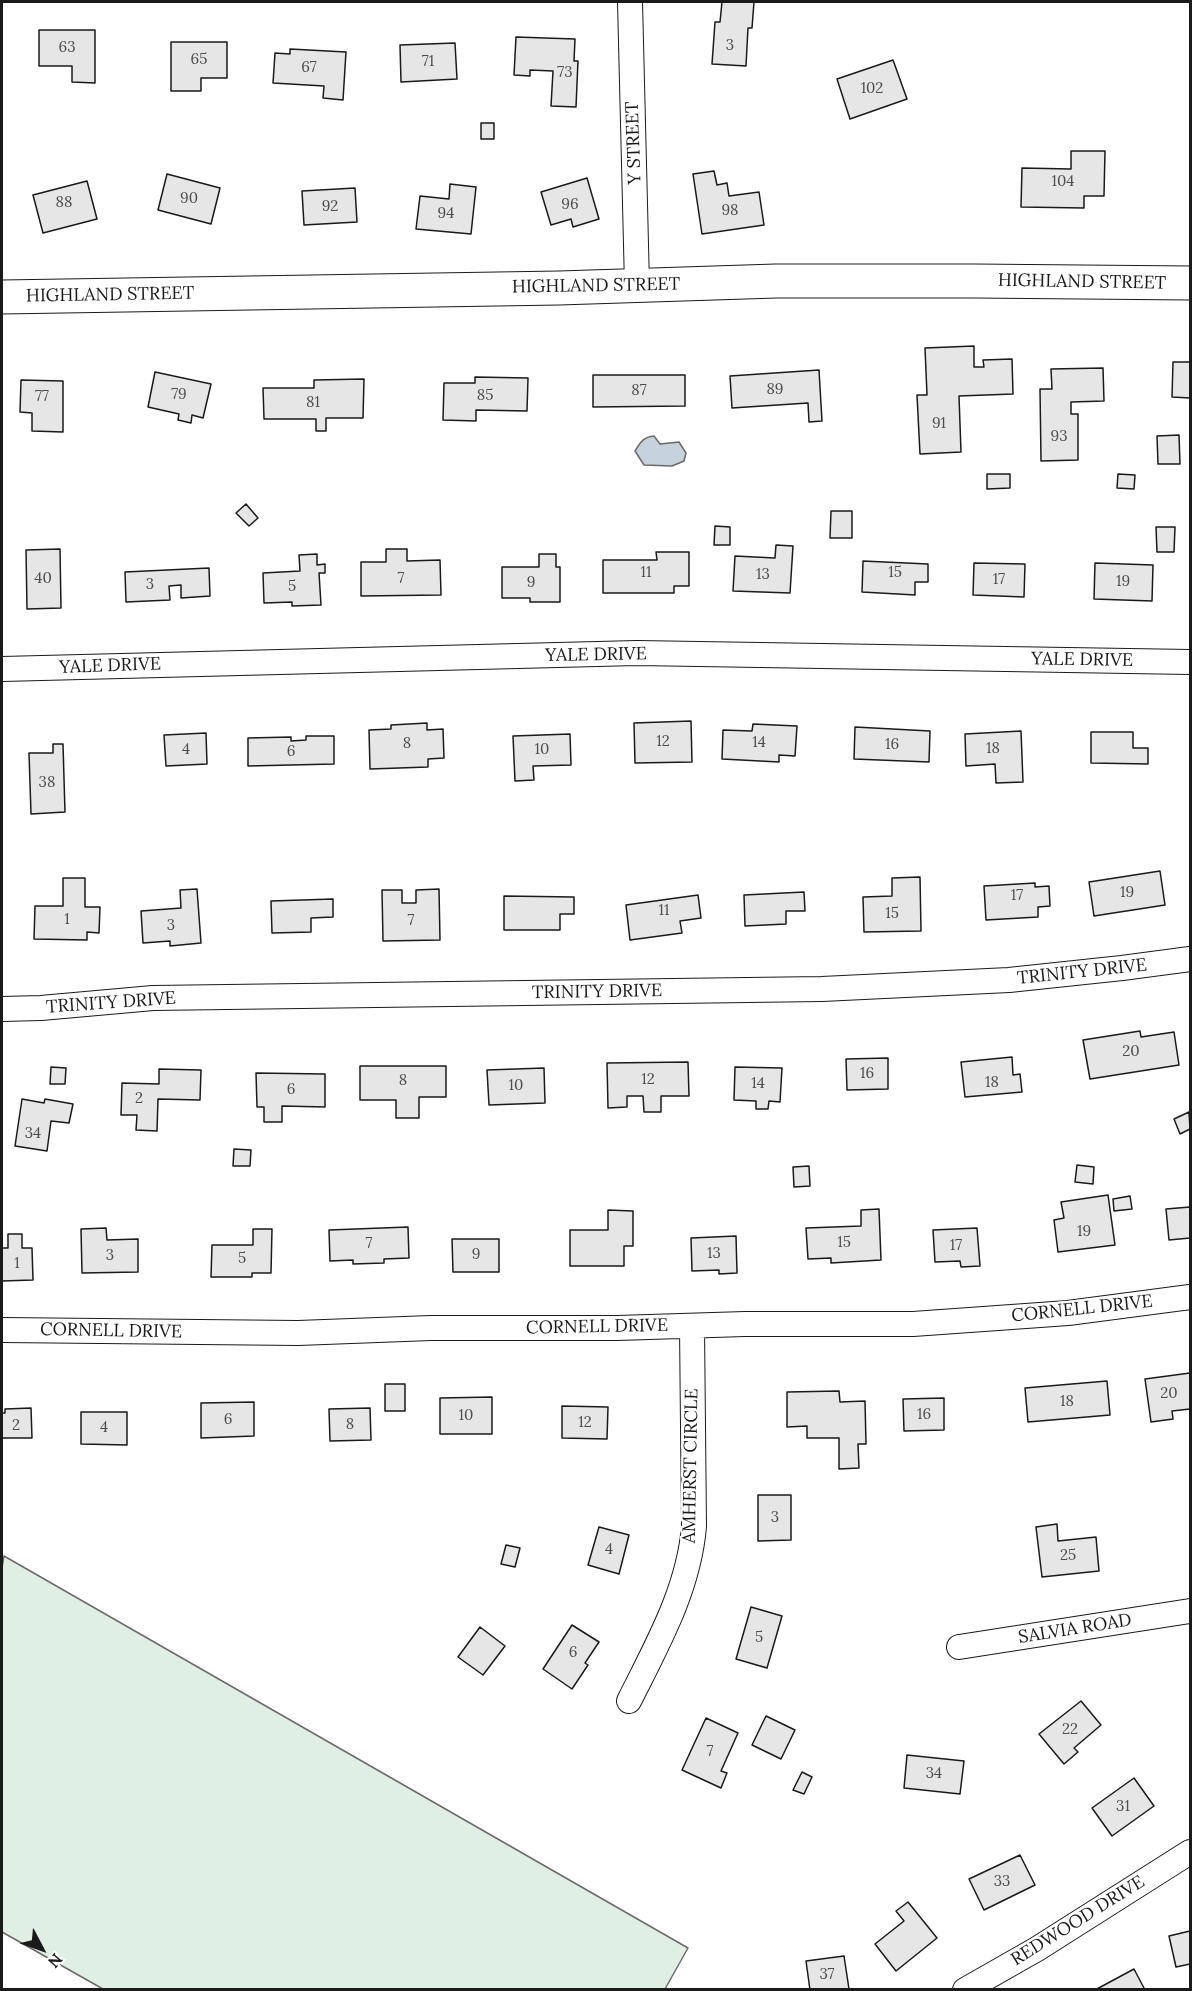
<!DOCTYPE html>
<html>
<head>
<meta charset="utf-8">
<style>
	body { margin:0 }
	#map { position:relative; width:1192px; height:1991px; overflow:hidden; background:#fff; font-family:Lora,serif }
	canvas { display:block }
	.frame { position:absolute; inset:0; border:3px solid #1a1a1a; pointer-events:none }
	.north { position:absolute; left:12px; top:1919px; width:60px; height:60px; -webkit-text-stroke:4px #fff; paint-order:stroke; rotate:131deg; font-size:16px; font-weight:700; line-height:24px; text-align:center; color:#1a1a1a }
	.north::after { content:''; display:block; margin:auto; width:21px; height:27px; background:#1a1a1a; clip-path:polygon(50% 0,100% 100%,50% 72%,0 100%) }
</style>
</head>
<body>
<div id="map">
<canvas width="1192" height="1991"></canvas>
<div class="frame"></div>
<div class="north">N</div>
</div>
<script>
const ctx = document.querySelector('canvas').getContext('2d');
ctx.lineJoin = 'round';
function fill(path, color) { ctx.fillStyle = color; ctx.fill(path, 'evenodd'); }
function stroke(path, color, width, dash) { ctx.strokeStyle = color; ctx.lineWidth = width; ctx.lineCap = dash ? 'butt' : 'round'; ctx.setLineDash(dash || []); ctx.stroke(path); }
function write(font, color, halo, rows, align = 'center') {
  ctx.font = font + ' Lora,serif'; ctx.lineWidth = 4.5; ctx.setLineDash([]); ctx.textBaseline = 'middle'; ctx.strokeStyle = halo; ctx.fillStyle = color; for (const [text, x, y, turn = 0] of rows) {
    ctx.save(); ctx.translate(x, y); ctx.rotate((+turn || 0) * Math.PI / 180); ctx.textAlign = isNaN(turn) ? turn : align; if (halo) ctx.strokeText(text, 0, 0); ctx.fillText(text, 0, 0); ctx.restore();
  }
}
const green = new Path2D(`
	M 4,1556 L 688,1948 L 665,1989 L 103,1989 L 2,1932 L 2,1568 Z`);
fill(green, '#e0efe3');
stroke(green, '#6a6a6a', 1.5);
const water = new Path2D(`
	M 654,436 L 660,444 L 679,442 L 686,453 L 684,461 L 672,466 L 644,465 L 635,451 C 640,443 643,437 654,436 Z`);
fill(water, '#c6d2dc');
stroke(water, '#6a6a6a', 1.5);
const building = new Path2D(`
	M 722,2 L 754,2 L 752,28 L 748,28 L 746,66 L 712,64 L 715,22 L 720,22 Z
	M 39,30 L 95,30 L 95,83 L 72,82 L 72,66 L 39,66 Z
	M 516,37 L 575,39 L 574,61 L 578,61 L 576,107 L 551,106 L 553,71 L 530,70 L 530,76 L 514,75 Z
	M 171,42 L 227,42 L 227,78 L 201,78 L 201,91 L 171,91 Z
	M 455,43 L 457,79 L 401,82 L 400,45 Z
	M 290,49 L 346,52 L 343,100 L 323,98 L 324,86 L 273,83 L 275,53 L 290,54 Z
	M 893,60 L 907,99 L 850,119 L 837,79 Z
	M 481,123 L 494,123 L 494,139 L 481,139 Z
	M 1071,151 L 1105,151 L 1104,196 L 1084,196 L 1084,208 L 1021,207 L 1022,168 L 1071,169 Z
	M 714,171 L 717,185 L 727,183 L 729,196 L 759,192 L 764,225 L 702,234 L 693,174 Z
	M 167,174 L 220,188 L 211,224 L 158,210 Z
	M 587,178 L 599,219 L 573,227 L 571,219 L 551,225 L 541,192 Z
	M 87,181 L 97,219 L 43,233 L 33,195 Z
	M 450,184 L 476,187 L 471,234 L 416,229 L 420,196 L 449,199 Z
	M 355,188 L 357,222 L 304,225 L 302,191 Z
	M 974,346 L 974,367 L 984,367 L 983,360 L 1012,359 L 1013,394 L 959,396 L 961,452 L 920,454 L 917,395 L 927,395 L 925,348 Z
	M 1173,362 L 1190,362 L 1190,398 L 1172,397 Z
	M 1103,368 L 1104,401 L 1071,402 L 1071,414 L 1078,414 L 1078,460 L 1041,461 L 1040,389 L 1052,389 L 1051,369 Z
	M 819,370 L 822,421 L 809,422 L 808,403 L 732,408 L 730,376 Z
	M 155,372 L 211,384 L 203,418 L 192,415 L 191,423 L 178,420 L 179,414 L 148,407 Z
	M 593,375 L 685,375 L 685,406 L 593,407 Z
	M 475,377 L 528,378 L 527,411 L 476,410 L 476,421 L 443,420 L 444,383 L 475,383 Z
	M 364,379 L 363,418 L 326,418 L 326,431 L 316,431 L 316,419 L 264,419 L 263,388 L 314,388 L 314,380 Z
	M 21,380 L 63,381 L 63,432 L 32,431 L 32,413 L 20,412 Z
	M 1179,435 L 1180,464 L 1158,464 L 1157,436 Z
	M 987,474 L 1010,474 L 1010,488 L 987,489 Z
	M 1118,474 L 1135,475 L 1134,489 L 1117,488 Z
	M 246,504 L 258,518 L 249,526 L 236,513 Z
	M 831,511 L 852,511 L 852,538 L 830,538 Z
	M 715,526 L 730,527 L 730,545 L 714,545 Z
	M 1156,527 L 1175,527 L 1174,552 L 1157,552 Z
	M 776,545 L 793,546 L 790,593 L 733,591 L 735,556 L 775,558 Z
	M 60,549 L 61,608 L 27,609 L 26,550 Z
	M 386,549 L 407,549 L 407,561 L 440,560 L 441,595 L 361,596 L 361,562 L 386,562 Z
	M 656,552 L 689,552 L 689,586 L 674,586 L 674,593 L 603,593 L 603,560 L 657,560 Z
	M 317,554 L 317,565 L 325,564 L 325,573 L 319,573 L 321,605 L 292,606 L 292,602 L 264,603 L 263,573 L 300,571 L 299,555 Z
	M 539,554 L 556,554 L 556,567 L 560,567 L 560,602 L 530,602 L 530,598 L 502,598 L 502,567 L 539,567 Z
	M 863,561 L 928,564 L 928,582 L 915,582 L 915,595 L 862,592 Z
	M 974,563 L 1025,564 L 1024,597 L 973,595 Z
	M 1095,563 L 1153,565 L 1152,601 L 1094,599 Z
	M 209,568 L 210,596 L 181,598 L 181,585 L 169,586 L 170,600 L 126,602 L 125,572 Z
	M 691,721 L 692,762 L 635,763 L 634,723 Z
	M 427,723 L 427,730 L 443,729 L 444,758 L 428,759 L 428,767 L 370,769 L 369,730 L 391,729 L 391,725 Z
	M 753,724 L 797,726 L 795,756 L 779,755 L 779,762 L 722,759 L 723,730 L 752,731 Z
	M 855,727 L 930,731 L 929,762 L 854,759 Z
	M 1021,731 L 1023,782 L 996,783 L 995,764 L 966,766 L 965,734 Z
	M 1091,732 L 1133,732 L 1133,748 L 1148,748 L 1148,764 L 1091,763 Z
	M 206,733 L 207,764 L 166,766 L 164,735 Z
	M 570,734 L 571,765 L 533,766 L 534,780 L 515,781 L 513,736 Z
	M 306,736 L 334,736 L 334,764 L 248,766 L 248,738 L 291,737 L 291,741 L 306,740 Z
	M 53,744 L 63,744 L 65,812 L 31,814 L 29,753 L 53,753 Z
	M 1160,871 L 1165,905 L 1094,916 L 1089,882 Z
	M 920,877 L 921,931 L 864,932 L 863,897 L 892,896 L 892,878 Z
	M 63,878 L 85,878 L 85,907 L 100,907 L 99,933 L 87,932 L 87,940 L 34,939 L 35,906 L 63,906 Z
	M 1035,883 L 1035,887 L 1049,886 L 1050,906 L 1038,907 L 1038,917 L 986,920 L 984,886 Z
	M 197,889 L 201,943 L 170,946 L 170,941 L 143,943 L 141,911 L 181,908 L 180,890 Z
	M 439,889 L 440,940 L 383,941 L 382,890 L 402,890 L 402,903 L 416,903 L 416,890 Z
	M 804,892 L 805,911 L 786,911 L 786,924 L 745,926 L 744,895 Z
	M 698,895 L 701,918 L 680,921 L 682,933 L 630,940 L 626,905 Z
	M 504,896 L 574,897 L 574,914 L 560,914 L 560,930 L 504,930 Z
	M 333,899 L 333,917 L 311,918 L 311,932 L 272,933 L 271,901 Z
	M 1140,1031 L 1141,1037 L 1174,1032 L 1179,1065 L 1090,1079 L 1083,1040 Z
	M 1012,1057 L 1013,1075 L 1020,1074 L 1022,1092 L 965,1097 L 961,1062 Z
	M 888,1058 L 888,1089 L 847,1090 L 846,1059 Z
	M 688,1062 L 689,1096 L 661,1096 L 661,1112 L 644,1112 L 643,1096 L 627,1096 L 627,1107 L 608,1108 L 607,1063 Z
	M 360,1066 L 446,1066 L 446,1097 L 419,1097 L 419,1118 L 396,1118 L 396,1100 L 360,1100 Z
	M 51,1067 L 66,1068 L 65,1084 L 50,1084 Z
	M 735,1067 L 782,1068 L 780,1102 L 769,1101 L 768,1109 L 756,1109 L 756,1101 L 734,1100 Z
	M 544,1068 L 545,1103 L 489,1105 L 487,1070 Z
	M 159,1069 L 201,1070 L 200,1100 L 158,1099 L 157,1131 L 136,1130 L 137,1115 L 121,1115 L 122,1083 L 159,1084 Z
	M 256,1073 L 325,1074 L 325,1107 L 282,1106 L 282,1122 L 264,1122 L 264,1107 L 257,1107 Z
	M 22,1099 L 44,1103 L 45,1099 L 73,1104 L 69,1123 L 51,1121 L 47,1151 L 15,1146 Z
	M 1189,1112 L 1190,1129 L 1180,1134 L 1174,1119 Z
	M 234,1149 L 251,1150 L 250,1166 L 233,1166 Z
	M 1077,1165 L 1094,1167 L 1093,1184 L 1075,1182 Z
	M 809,1166 L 810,1186 L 794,1187 L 793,1167 Z
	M 1108,1195 L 1115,1245 L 1058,1252 L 1054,1220 L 1064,1218 L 1061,1202 Z
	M 1130,1196 L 1132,1209 L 1114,1211 L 1113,1199 Z
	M 1190,1207 L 1190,1238 L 1169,1240 L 1166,1209 Z
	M 879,1209 L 881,1260 L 831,1263 L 831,1258 L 808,1259 L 806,1228 L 861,1226 L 861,1210 Z
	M 608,1210 L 633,1211 L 633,1246 L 624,1246 L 624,1266 L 570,1266 L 570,1230 L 608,1230 Z
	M 408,1227 L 409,1258 L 384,1259 L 384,1263 L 353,1264 L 353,1260 L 330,1261 L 329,1230 Z
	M 106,1228 L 107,1240 L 138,1239 L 138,1272 L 82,1273 L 81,1229 Z
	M 977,1228 L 980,1266 L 961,1267 L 960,1261 L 935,1262 L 933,1230 Z
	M 253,1229 L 272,1229 L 271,1273 L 252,1273 L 252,1277 L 211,1277 L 212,1245 L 253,1245 Z
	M 8,1234 L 22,1234 L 22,1248 L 32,1248 L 33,1280 L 2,1281 L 2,1248 L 8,1248 Z
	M 736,1236 L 737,1273 L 719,1274 L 719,1270 L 692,1271 L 691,1238 Z
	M 452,1239 L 499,1239 L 499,1272 L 453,1272 Z
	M 1190,1373 L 1190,1409 L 1172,1411 L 1173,1419 L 1151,1422 L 1145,1379 Z
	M 1107,1381 L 1110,1415 L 1028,1422 L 1025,1388 Z
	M 385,1384 L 405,1384 L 405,1411 L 385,1411 Z
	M 839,1391 L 840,1402 L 865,1401 L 866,1444 L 858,1444 L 859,1468 L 839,1469 L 839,1438 L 807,1438 L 807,1426 L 787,1427 L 787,1392 Z
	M 492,1397 L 492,1434 L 440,1434 L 440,1398 Z
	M 944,1398 L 944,1430 L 904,1431 L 903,1399 Z
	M 254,1402 L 254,1436 L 201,1438 L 201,1403 Z
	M 562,1406 L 608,1407 L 607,1439 L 562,1438 Z
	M 31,1408 L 32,1438 L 2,1438 L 2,1413 L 5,1413 L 5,1409 Z
	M 370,1408 L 371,1440 L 330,1441 L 329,1409 Z
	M 81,1412 L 127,1412 L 127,1445 L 81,1444 Z
	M 758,1495 L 791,1495 L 791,1540 L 758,1541 Z
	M 1057,1524 L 1058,1541 L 1096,1537 L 1099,1571 L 1042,1577 L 1036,1527 Z
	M 599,1527 L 629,1535 L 619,1574 L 588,1565 Z
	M 506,1545 L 520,1548 L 515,1567 L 501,1564 Z
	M 751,1607 L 782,1616 L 767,1668 L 736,1659 Z
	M 572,1625 L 599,1642 L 585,1663 L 588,1665 L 572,1689 L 543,1669 Z
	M 480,1627 L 505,1646 L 483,1675 L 458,1657 Z
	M 1081,1701 L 1101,1725 L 1074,1748 L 1078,1752 L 1064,1764 L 1039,1734 Z
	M 766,1716 L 795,1730 L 781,1759 L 752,1745 Z
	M 706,1718 L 738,1733 L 721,1771 L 727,1773 L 721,1788 L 682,1770 Z
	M 907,1755 L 964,1761 L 960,1794 L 904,1788 Z
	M 802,1772 L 812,1777 L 804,1794 L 793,1790 Z
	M 1134,1778 L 1154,1806 L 1112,1836 L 1092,1808 Z
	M 1020,1855 L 1035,1885 L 984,1910 L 969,1879 Z
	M 908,1902 L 937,1938 L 896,1971 L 875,1944 L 904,1921 L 896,1911 Z
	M 1190,1931 L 1190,1964 L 1176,1967 L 1169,1936 Z
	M 844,1956 L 849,1989 L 810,1990 L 806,1961 Z
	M 1134,1969 L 1145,1990 L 1095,1990 Z`);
fill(building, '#e6e6e6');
stroke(building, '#1a1a1a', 1.5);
const street = new Path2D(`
	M 630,2 L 637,285
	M 2,669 L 637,653 L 1190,662
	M 2,1009 L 41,1008 L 153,998 L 822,989 L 1009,980 L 1122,968 L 1190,959
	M 2,1330 L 298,1333 L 431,1328 L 617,1328 L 745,1324 L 913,1324 L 1068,1313 L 1190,1297
	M 959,1647 L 1190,1611
	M 629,1701 C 657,1645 689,1589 694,1526 L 692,1326
	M 965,1990 L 1037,1949 L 1190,1852`);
const secondary = new Path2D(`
	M 2,297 L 559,288 L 776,281 L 974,281 L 1190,283`);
stroke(street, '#1a1a1a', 26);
stroke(secondary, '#1a1a1a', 35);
stroke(street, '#fff', 24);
stroke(secondary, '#fff', 33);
write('15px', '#4d4d4d', null, [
	["3",730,46],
	["63",67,48],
	["65",199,60],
	["71",428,62],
	["67",309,68],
	["73",565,73],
	["102",872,89],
	["104",1063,182],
	["90",189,199],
	["88",64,203],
	["96",570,205],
	["92",330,207],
	["98",730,211],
	["94",446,214],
	["89",775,390],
	["87",639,391],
	["79",179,395],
	["85",485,396],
	["77",42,397],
	["81",313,403],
	["91",939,424],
	["93",1059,437],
	["11",646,573],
	["15",895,573],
	["13",763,575],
	["40",43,579],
	["7",401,579],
	["17",999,580],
	["19",1123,582],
	["9",531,583],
	["3",150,585],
	["5",292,587],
	["12",663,742],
	["14",759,743],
	["8",407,744],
	["16",892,745],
	["18",993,749],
	["4",186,750],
	["10",542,750],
	["6",291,752],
	["38",47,783],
	["19",1127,893],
	["17",1017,896],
	["11",664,911],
	["15",892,914],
	["1",67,920],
	["7",411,921],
	["3",171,926],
	["20",1131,1052],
	["16",867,1074],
	["12",648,1080],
	["8",403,1081],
	["18",992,1083],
	["14",758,1084],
	["10",516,1086],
	["6",291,1090],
	["2",139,1099],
	["34",33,1134],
	["19",1084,1232],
	["15",844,1243],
	["7",369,1244],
	["17",956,1246],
	["13",714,1254],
	["9",476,1255],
	["3",110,1256],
	["5",242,1259],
	["1",17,1264],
	["20",1169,1394],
	["18",1067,1402],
	["16",924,1415],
	["10",466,1416],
	["6",228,1420],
	["12",585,1423],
	["8",350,1425],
	["2",16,1426],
	["4",104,1428],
	["3",775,1518],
	["4",609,1550],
	["25",1068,1556],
	["5",759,1638],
	["6",573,1653],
	["22",1070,1730],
	["7",710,1752],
	["34",934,1774],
	["31",1123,1807],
	["33",1002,1882],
	["37",827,1975]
]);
write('18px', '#1a1a1a', '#fff', [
	["Y STREET",634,143,-92],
	["HIGHLAND STREET",1082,282,1],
	["HIGHLAND STREET",596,286,-1],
	["HIGHLAND STREET",110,295,-1],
	["YALE DRIVE",596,655,-1],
	["YALE DRIVE",1082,660,1],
	["YALE DRIVE",110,666,-2],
	["TRINITY DRIVE",1082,972,-6],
	["TRINITY DRIVE",597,992,-1],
	["TRINITY DRIVE",111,1003,-4],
	["CORNELL DRIVE",1082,1309,-6],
	["CORNELL DRIVE",597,1327,-1],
	["CORNELL DRIVE",111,1331,1],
	["AMHERST CIRCLE",691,1466,-89],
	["SALVIA ROAD",1075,1629,-9],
	["REDWOOD DRIVE",1078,1921,-32]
]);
</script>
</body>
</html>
